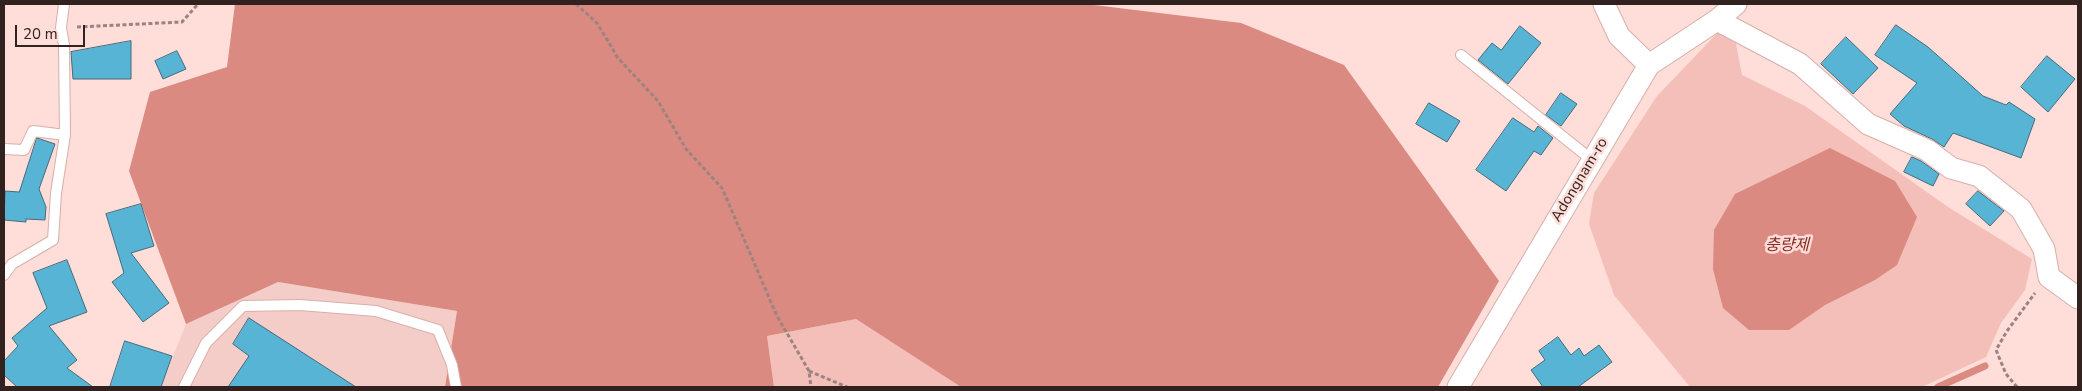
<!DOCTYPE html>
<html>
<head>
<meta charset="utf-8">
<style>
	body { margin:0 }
	#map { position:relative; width:2082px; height:391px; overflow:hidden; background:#ffddd8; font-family:"Nunito Sans",sans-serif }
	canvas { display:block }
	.frame { position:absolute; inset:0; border:5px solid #312220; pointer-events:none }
	.scale { position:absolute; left:15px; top:25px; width:70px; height:22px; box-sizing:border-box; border:2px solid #312220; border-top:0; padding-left:6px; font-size:15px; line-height:18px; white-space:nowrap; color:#312220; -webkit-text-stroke:4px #ffddd8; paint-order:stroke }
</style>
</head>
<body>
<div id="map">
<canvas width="2082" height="391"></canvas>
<div class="frame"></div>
<div class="scale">20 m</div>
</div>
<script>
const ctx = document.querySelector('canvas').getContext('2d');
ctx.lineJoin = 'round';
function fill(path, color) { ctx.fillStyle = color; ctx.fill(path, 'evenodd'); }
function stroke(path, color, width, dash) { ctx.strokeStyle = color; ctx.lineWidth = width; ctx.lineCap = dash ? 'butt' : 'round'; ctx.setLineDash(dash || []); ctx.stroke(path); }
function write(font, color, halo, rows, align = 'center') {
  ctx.font = font + ' "Nunito Sans","Noto Sans KR",sans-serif'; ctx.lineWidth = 5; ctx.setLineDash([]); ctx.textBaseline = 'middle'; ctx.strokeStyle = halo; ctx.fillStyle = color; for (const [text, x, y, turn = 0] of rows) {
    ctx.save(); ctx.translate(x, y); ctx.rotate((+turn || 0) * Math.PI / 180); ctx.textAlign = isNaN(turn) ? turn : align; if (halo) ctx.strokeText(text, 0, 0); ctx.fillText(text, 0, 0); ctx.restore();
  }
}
fill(new Path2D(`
	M 278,282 L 457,311 L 445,387 L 161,387 L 186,324 Z`), '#f5cdc8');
fill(new Path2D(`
	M 1731,19 L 1742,75 L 1805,106 L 1948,207 L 2032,259 L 2025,290 L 2001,323 L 1986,357 L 1922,387 L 1690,387 L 1614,295 L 1589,224 L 1594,193 L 1657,96 Z
	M 856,319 L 961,387 L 774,387 L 767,336 Z`), '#f3bfb8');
fill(new Path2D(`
	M 235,4 L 1086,4 L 1241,23 L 1344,65 L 1499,281 L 1438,387 L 961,387 L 856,319 L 767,336 L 774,387 L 445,387 L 457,311 L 278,282 L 186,324 L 129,171 L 150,92 L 227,67 Z`), '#db8a81');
fill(new Path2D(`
	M 1830,148 L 1895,181 L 1917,217 L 1897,265 L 1875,280 L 1825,305 L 1789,330 L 1749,330 L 1723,308 L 1713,269 L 1714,230 L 1735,194 Z`), '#da8a80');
stroke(new Path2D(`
	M 1938,387 L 1985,366`), '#da8a80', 7);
const building = new Path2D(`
	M 1896,25 L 1928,47 L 1983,96 L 2006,105 L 2009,102 L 2035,119 L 2021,158 L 1953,133 L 1944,147 L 1932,139 L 1904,126 L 1890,114 L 1917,83 L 1875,55 Z
	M 1520,26 L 1541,43 L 1508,84 L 1478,60 L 1492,43 L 1501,50 Z
	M 1846,37 L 1878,68 L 1853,94 L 1821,64 Z
	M 131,41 L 131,79 L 73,79 L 71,52 Z
	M 177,51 L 186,69 L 163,79 L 155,61 Z
	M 2047,56 L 2075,79 L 2048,112 L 2021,87 Z
	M 1561,93 L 1577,104 L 1561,126 L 1546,115 Z
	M 1429,103 L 1460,121 L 1447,142 L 1416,124 Z
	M 1513,118 L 1534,132 L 1538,126 L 1553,138 L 1541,155 L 1534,151 L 1506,191 L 1476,170 Z
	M 37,138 L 55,144 L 39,189 L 46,207 L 45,220 L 26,219 L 26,222 L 4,220 L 5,191 L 19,192 Z
	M 1912,157 L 1921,161 L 1939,174 L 1933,186 L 1904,172 Z
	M 1978,191 L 2004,211 L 1990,226 L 1966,204 Z
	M 141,204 L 154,246 L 131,253 L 169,303 L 143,322 L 112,282 L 124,273 L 106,214 Z
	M 67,260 L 87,312 L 49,326 L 77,360 L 67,368 L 93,387 L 17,387 L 4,375 L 4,361 L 18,346 L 12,338 L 47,308 L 33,273 Z
	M 249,318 L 356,387 L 228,387 L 249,356 L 233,344 Z
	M 1558,337 L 1571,355 L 1579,348 L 1584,356 L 1599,345 L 1612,362 L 1578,387 L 1543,387 L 1531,370 L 1545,360 L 1539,351 Z
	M 125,341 L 172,356 L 161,387 L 110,387 Z`);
fill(building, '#57b4d5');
stroke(building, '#456b79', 1);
const service = new Path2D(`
	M 1461,55 L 1592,160
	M 4,149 L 24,150 L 33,131 L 65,135
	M 4,275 L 12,264 L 53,240 L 56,193 L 65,135 L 64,45 L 61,28 L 64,4
	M 184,387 L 206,343 L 243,306 L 300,305 L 376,311 L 438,330 L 452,365 L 456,387`);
const minor = new Path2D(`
	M 1604,4 L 1619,36 L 1649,65
	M 1717,20 L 1800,64 L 1868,124 L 1927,150 L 1951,168 L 1979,176 L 2021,209 L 2044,249 L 2049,277 L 2078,298
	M 1458,387 L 1649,65 L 1717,20 L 1736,4`);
stroke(service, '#d8afaa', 12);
stroke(minor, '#d8afaa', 23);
stroke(new Path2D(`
	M 576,4 L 597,23 L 618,58 L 658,101 L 686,149 L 722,188 L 777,316 L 809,371 L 811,387
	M 77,27 L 182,22 L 198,4
	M 809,371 L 847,387
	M 2017,387 L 2006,374 L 1996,350 L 2007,331 L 2035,293`), '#9c8380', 3, [4, 2.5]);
stroke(service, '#fff', 10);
stroke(minor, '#fff', 21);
write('15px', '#312220', '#ffddd8', [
	["Adongnam-ro",1580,180,-59]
]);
write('italic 16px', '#8a2b26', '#ffddd8', [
	["충량제",1787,246]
]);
</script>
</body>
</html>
